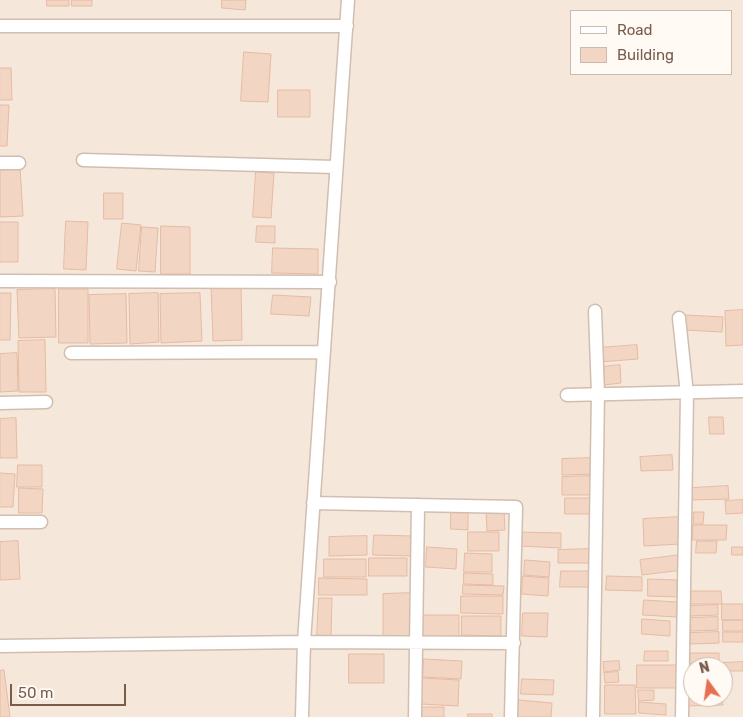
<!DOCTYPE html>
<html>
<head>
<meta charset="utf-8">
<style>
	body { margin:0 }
	#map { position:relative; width:743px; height:717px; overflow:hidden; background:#fdf6ec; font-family:Rubik,sans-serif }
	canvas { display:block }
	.legend { position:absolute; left:570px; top:10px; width:162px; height:65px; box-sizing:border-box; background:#fffaf3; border:1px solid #cabbb1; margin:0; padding:6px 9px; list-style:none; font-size:15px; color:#7a5c4d }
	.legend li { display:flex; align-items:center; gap:10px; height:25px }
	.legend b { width:25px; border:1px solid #cabbb1 }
	.north { position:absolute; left:683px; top:657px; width:50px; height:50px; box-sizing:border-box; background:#fffaf3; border:1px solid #cabbb1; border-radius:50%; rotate:346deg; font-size:14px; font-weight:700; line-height:20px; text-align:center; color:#7a5c4d }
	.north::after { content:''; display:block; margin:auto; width:18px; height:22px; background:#e76f51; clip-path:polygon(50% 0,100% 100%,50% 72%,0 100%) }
	.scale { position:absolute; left:10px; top:684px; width:116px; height:22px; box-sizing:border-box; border:2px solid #7a5c4d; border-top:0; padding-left:6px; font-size:15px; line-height:18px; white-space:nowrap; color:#7a5c4d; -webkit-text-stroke:4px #fffaf3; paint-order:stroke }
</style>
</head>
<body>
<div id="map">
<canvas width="743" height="717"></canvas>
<ul class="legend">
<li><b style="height:6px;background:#fff"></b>Road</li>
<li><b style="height:14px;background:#f3d5c3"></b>Building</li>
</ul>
<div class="north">N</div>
<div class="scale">50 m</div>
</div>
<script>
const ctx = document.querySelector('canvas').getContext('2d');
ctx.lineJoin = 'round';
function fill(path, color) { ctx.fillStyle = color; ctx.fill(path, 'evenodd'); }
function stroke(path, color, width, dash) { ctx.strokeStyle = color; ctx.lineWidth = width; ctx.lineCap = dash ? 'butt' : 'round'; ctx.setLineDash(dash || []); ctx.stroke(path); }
fill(new Path2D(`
	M 0,0 L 743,0 L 743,717 L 0,717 ZM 572,11 L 732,11 L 732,74 L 572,74 ZM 693,667 L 723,667 L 723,697 L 693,697 Z`), '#f5e8da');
const building = new Path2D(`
	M 47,0 L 69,0 L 69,6 L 47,6 Z
	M 72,0 L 92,0 L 92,6 L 72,6 Z
	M 222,0 L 246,0 L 245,10 L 222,8 Z
	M 244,52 L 271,54 L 268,102 L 241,101 Z
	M 0,68 L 11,68 L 12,100 L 0,100 Z
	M 278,90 L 310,90 L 310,117 L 278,117 Z
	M 0,105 L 9,105 L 7,146 L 0,146 Z
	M 20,167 L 23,216 L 0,217 L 0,169 Z
	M 256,172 L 274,173 L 271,218 L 253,217 Z
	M 104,193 L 123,193 L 123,219 L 104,219 Z
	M 66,221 L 88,222 L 86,270 L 64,269 Z
	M 0,222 L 18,222 L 18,262 L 0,262 Z
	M 122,223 L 141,225 L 136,271 L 117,269 Z
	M 161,226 L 190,227 L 190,274 L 161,274 Z
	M 257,226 L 275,226 L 275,243 L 256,242 Z
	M 142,227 L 158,228 L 155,272 L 139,271 Z
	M 273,248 L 318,249 L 318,274 L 272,273 Z
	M 241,285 L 242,340 L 213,341 L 211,286 Z
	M 55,289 L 56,337 L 19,338 L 17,290 Z
	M 59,289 L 88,289 L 88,343 L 59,343 Z
	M 0,293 L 11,293 L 10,340 L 0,340 Z
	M 158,293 L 159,342 L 130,344 L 129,294 Z
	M 200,293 L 202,341 L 161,343 L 160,294 Z
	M 126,294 L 127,343 L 90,344 L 89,295 Z
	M 273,295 L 311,297 L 309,316 L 271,314 Z
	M 743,310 L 743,345 L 726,346 L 725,311 Z
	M 685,315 L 723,317 L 722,332 L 684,330 Z
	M 45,340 L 46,392 L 19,392 L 18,341 Z
	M 637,345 L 638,359 L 599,362 L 598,348 Z
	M 17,353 L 18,391 L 0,392 L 0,354 Z
	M 620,365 L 621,383 L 604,385 L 602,367 Z
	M 709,417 L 723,417 L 724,434 L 710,434 Z
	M 16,418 L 17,458 L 0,458 L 0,419 Z
	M 672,455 L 673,470 L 641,471 L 640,457 Z
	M 593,458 L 593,474 L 562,475 L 562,459 Z
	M 18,465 L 42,465 L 42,487 L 17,487 Z
	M 0,473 L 15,474 L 13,507 L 0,507 Z
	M 591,476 L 591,495 L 562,495 L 562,477 Z
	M 728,486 L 729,499 L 692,500 L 692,488 Z
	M 19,488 L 43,489 L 42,513 L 19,513 Z
	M 565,498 L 590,498 L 590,514 L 565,514 Z
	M 743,500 L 743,513 L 726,514 L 725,501 Z
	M 451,508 L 468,508 L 468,530 L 451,529 Z
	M 504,509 L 505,530 L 487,531 L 486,510 Z
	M 694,512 L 704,512 L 703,524 L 694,524 Z
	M 680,517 L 681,544 L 644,546 L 643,519 Z
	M 693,525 L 727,525 L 726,540 L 693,540 Z
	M 468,532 L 499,532 L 499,551 L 468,551 Z
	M 519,532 L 561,533 L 561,548 L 519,546 Z
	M 374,535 L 412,536 L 412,556 L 373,555 Z
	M 367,536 L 367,555 L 329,556 L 329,537 Z
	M 18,541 L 20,579 L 0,580 L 0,542 Z
	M 697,541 L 717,541 L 716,553 L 696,553 Z
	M 427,547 L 457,549 L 456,569 L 426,567 Z
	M 732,547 L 743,547 L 743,555 L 732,555 Z
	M 590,549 L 589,563 L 558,563 L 558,550 Z
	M 465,553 L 492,554 L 492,572 L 464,572 Z
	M 681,555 L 683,570 L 642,575 L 640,560 Z
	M 369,558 L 407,558 L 407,576 L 369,576 Z
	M 324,559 L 366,559 L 366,577 L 324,577 Z
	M 525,560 L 550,562 L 549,577 L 524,575 Z
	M 561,571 L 590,571 L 590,587 L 560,587 Z
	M 464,573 L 493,574 L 493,585 L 464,584 Z
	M 523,576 L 549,578 L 548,596 L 522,594 Z
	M 607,576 L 642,577 L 642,591 L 606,590 Z
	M 319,578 L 367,579 L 367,595 L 319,595 Z
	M 648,579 L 677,580 L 677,597 L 648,596 Z
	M 463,585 L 504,586 L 503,595 L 463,594 Z
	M 691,591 L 721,591 L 722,604 L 691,604 Z
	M 412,593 L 412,638 L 383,638 L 383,594 Z
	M 461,596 L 503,596 L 503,614 L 461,613 Z
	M 319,598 L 332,598 L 331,636 L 317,635 Z
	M 644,600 L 677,602 L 676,617 L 643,615 Z
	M 722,604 L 743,604 L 743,620 L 722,620 Z
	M 718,605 L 718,615 L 690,616 L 690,606 Z
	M 523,613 L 548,613 L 547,637 L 522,636 Z
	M 420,615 L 459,615 L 459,637 L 420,636 Z
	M 462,616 L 501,616 L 501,636 L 462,635 Z
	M 718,617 L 718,630 L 691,631 L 690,618 Z
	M 642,619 L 670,621 L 670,636 L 642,634 Z
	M 723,620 L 743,620 L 743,631 L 723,631 Z
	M 719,632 L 719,643 L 690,644 L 690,633 Z
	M 723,632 L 743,632 L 743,642 L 723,642 Z
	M 645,651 L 668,651 L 668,661 L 644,661 Z
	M 690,653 L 719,653 L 719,663 L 690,664 Z
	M 349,654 L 384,654 L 384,683 L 349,683 Z
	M 424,659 L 462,661 L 461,679 L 423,677 Z
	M 619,661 L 620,670 L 604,672 L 603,662 Z
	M 743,662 L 743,671 L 723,671 L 722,663 Z
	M 637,665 L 676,665 L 676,688 L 637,688 Z
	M 4,670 L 10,717 L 0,717 L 0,671 Z
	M 618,672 L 619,682 L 605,683 L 604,673 Z
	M 423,678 L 459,680 L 458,706 L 421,704 Z
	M 522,679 L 554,680 L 553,695 L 521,694 Z
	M 605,685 L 635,685 L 636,714 L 605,714 Z
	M 638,690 L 654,690 L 654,700 L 639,701 Z
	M 686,692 L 693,692 L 693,697 L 722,697 L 723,705 L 687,706 Z
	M 519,700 L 552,703 L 551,717 L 517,717 Z
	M 639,702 L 666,704 L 666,715 L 639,713 Z
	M 420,707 L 444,707 L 444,717 L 420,717 Z
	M 468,714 L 492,714 L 492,717 L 468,717 Z`);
fill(building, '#f3d5c3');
stroke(building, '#e6bba3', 1);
const minor = new Path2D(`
	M 0,26 L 347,26
	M 83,160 L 335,167
	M 0,163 L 19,163
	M 0,281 L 330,282
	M 679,318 L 687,394 L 682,717
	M 71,353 L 324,352
	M 567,395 L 743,391
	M 0,403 L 46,402
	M 313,503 L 516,507 L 511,717
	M 0,522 L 41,522
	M 0,646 L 304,642 L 514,643
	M 302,717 L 304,642 L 348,0
	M 415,717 L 418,505
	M 593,717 L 598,394 L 595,311`);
stroke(minor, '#d1beb0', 15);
stroke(minor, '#fff', 12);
</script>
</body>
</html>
